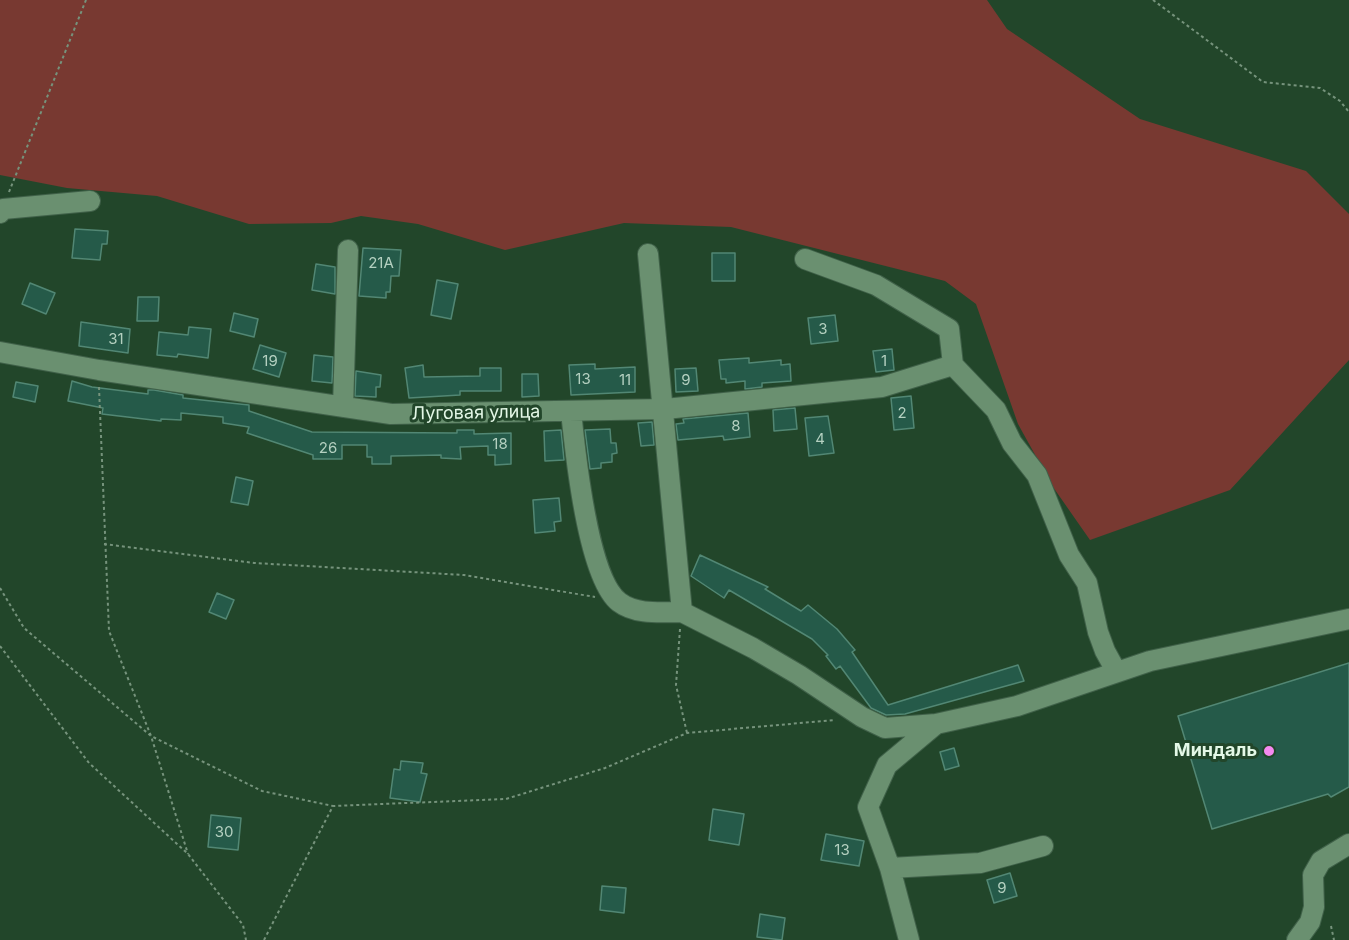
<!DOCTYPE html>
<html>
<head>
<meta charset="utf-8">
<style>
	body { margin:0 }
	canvas { display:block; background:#22462a }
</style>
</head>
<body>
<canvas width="1349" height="940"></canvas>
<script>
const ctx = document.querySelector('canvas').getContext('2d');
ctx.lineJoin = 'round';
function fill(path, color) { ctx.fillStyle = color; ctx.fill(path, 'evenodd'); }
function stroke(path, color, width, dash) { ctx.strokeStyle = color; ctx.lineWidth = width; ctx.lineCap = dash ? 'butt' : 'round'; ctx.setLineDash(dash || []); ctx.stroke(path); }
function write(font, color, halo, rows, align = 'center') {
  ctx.font = font + ' Inter,sans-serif'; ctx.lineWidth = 6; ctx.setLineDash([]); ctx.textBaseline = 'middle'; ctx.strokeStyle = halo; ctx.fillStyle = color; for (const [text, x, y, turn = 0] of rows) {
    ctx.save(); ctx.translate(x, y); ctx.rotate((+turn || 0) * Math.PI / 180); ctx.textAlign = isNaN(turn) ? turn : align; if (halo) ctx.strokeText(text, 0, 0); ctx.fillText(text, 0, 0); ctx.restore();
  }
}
fill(new Path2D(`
	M 0,0 L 987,0 L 1007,29 L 1140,119 L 1306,171 L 1349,214 L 1349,360 L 1230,490 L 1090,540 L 1053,487 L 1018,424 L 976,304 L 945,281 L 731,227 L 624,223 L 505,250 L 418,224 L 361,216 L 331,223 L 249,224 L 157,196 L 67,188 L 0,175 Z`), '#783931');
const building = new Path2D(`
	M 75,229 L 108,231 L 107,244 L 102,244 L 100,260 L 72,258 Z
	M 363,248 L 401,250 L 399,276 L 391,276 L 390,292 L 386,292 L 386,298 L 359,296 Z
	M 712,253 L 735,253 L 735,281 L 712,281 Z
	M 316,264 L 335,267 L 335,294 L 312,290 Z
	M 437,280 L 458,284 L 451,319 L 431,315 Z
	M 30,283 L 55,293 L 46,314 L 22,304 Z
	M 138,297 L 159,297 L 158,321 L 137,321 Z
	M 234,313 L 258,319 L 254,337 L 230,331 Z
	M 835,315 L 838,341 L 811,344 L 808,318 Z
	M 81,322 L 130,329 L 128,353 L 79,346 Z
	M 189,327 L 211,329 L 208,358 L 178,354 L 177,357 L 157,355 L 159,332 L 188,335 Z
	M 260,345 L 286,353 L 279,377 L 253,369 Z
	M 892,349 L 894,370 L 876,372 L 873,351 Z
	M 314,355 L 333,357 L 332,383 L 312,381 Z
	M 749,358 L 749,363 L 781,360 L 781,365 L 790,364 L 791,381 L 762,383 L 762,387 L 745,389 L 745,381 L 726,383 L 726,379 L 721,379 L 719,360 Z
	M 595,364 L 595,369 L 635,367 L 635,392 L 571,395 L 569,365 Z
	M 423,365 L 424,377 L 480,376 L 480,368 L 501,368 L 501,391 L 460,391 L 460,395 L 409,398 L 405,368 Z
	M 696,368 L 698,391 L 676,392 L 675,369 Z
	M 356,371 L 381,375 L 380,387 L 376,387 L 376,397 L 355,396 Z
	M 522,374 L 538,374 L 539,396 L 522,397 Z
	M 72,381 L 92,387 L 148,394 L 148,390 L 154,390 L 183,395 L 183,398 L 249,405 L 249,411 L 312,432 L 457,433 L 457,430 L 474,430 L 474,434 L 511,433 L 511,464 L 495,465 L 495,455 L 488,455 L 488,446 L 460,447 L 461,459 L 441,458 L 441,455 L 391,456 L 391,464 L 372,464 L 372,457 L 367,457 L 367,445 L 342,445 L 342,459 L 313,459 L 313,455 L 247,433 L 249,427 L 223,423 L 223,417 L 181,413 L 181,420 L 161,419 L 161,421 L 102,414 L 103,408 L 68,401 Z
	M 16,382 L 38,386 L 35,402 L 13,397 Z
	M 911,396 L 914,428 L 894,430 L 891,398 Z
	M 795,408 L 797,429 L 774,431 L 773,410 Z
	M 748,413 L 750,437 L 724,440 L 723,436 L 678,440 L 676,424 L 684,423 L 683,419 Z
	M 828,416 L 834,453 L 809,456 L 805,418 Z
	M 652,422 L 654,445 L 641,446 L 638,423 Z
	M 610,429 L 611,443 L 616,443 L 617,453 L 612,454 L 612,462 L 601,463 L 601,468 L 590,469 L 585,430 Z
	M 561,430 L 564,460 L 545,461 L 544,431 Z
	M 236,477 L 253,481 L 248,505 L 231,502 Z
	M 559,498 L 561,521 L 554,522 L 555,531 L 535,533 L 533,500 Z
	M 700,555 L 768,587 L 765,589 L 801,611 L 808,605 L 837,629 L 855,650 L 852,652 L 888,705 L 1018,665 L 1024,681 L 905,714 L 886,715 L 871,708 L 840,666 L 836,669 L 826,656 L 828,655 L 812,639 L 729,590 L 724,598 L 691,576 Z
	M 217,593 L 234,600 L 226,619 L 209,612 Z
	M 1349,663 L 1349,787 L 1331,797 L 1328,794 L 1212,829 L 1178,716 Z
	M 954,748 L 959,766 L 945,770 L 940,752 Z
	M 401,761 L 423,763 L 421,773 L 427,774 L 420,802 L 390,798 L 394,769 L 400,770 Z
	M 713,809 L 744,814 L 739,845 L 709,840 Z
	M 211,815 L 241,818 L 238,850 L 208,847 Z
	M 826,834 L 864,841 L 859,866 L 821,860 Z
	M 1010,873 L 1017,896 L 994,903 L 987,880 Z
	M 602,886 L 626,888 L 624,913 L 600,910 Z
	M 760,914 L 785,918 L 782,940 L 757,937 Z`);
fill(building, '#255a49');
stroke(building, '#528774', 1.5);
const minor = new Path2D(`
	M 0,213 L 3,209 L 90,201
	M 648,254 L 682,612 L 753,648 L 799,675 L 862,717 L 885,728 L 936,724 L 1017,706 L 1150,661 L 1349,619
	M 805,259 L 876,285 L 949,329 L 953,365 L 996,410 L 1012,443 L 1037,475 L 1069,555 L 1087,583 L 1098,632 L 1105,651 L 1116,671
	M 0,352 L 99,370 L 391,414 L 665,409 L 882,387 L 953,365
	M 343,407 L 348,250
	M 571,411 C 575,451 588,578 619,602 C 636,615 661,612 682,612
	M 890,868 L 980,863 L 1043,846
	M 909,940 L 890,868 L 868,807 L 887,765 L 936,724
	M 1297,940 L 1310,922 L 1314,907 L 1313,875 L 1321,861 L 1349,844`);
stroke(minor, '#406149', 22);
stroke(new Path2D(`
	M 1153,0 L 1263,82 L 1320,88 L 1340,101 L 1349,112
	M 9,192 L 86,0
	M 99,387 L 109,631 L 151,736 L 188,854
	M 104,544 L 254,563 L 464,575 L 595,597
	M 0,588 L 24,628 L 151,736 L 262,791 L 333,806
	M 680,629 L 676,685 L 687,733
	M 0,646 L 89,763 L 188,854 L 243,925 L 246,940
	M 1331,926 L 1334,940
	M 264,940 L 333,806 L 506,799 L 605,768 L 687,733 L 835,720`), '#76937c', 2, [3, 3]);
stroke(minor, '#6a9070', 20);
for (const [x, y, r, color] of [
	[1269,751,6,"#f589ef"]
]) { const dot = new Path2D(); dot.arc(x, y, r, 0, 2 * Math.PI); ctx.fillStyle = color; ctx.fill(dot); stroke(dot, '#22462a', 2); }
write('15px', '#b4d0c0', null, [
	["21А",381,263],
	["3",823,329],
	["31",116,339],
	["19",270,361],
	["1",884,361],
	["13",583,379],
	["11",625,380],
	["9",686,380],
	["2",902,413],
	["8",736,426],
	["4",820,439],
	["18",500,444],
	["26",328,448],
	["30",224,832],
	["13",842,850],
	["9",1002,888]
]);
write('18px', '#e4f8e7', '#22462a', [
	["Луговая улица",476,413,-1]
]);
write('bold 18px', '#e4f8e7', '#22462a', [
	["Миндаль",1257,751]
], 'right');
</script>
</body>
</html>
